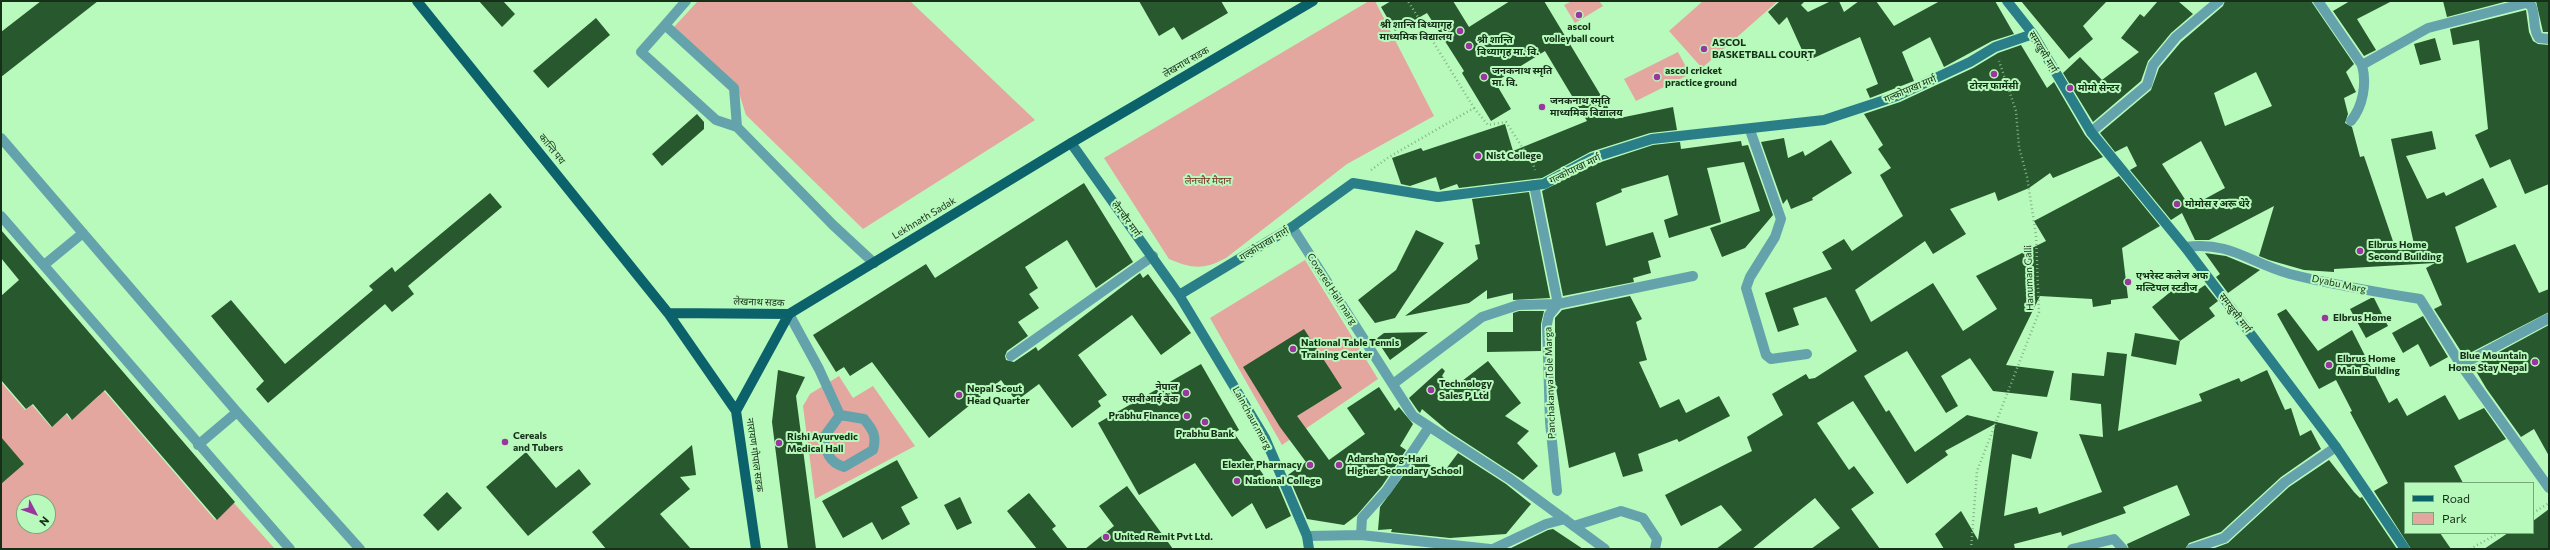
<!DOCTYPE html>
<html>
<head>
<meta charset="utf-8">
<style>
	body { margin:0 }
	#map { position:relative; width:2550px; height:550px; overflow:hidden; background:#b8f9bc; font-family:Commissioner,sans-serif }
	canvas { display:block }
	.frame { position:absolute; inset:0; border:2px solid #152f18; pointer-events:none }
	.legend { position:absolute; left:2404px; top:482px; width:130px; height:52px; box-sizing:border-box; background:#b8f9bc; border:1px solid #77a87a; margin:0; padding:5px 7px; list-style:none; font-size:12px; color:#152f18 }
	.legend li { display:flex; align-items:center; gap:8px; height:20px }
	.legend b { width:20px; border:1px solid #77a87a }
	.north { position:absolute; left:16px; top:494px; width:40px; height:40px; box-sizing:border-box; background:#b8f9bc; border:1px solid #77a87a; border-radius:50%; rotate:131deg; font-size:11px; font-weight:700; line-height:16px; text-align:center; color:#152f18 }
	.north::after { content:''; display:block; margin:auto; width:14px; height:18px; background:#9a379e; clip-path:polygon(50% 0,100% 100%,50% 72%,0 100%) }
</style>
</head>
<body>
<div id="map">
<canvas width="2550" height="550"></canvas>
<div class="frame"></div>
<ul class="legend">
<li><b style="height:5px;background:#0c626b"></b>Road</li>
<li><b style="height:11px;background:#e3a7a0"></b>Park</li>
</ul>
<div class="north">N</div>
</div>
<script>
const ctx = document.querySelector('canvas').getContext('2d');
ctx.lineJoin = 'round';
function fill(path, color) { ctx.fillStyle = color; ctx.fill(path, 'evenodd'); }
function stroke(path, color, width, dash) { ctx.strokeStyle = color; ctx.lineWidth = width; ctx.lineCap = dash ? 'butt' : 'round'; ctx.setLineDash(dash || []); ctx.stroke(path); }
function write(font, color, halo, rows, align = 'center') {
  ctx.font = font + ' Commissioner,"Noto Sans Devanagari",sans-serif'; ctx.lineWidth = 4; ctx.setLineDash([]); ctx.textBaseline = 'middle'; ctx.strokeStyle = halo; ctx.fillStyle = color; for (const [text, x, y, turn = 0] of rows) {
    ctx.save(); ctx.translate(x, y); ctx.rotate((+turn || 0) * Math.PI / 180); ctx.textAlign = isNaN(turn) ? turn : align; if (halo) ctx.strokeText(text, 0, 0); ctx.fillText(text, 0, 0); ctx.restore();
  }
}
fill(new Path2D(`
	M 698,1 L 910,1 L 1035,120 L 863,229 L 746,115 L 736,84 L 674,27 Z
	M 1369,1 L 1375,1 L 1434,116 L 1347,164 L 1226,258 C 1203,270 1193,269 1169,259 L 1104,158 Z
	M 1572,1 L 1599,1 L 1603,6 L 1575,23 L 1564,5 Z
	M 1703,1 L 1778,1 L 1702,68 L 1669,31 Z
	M 1678,52 L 1690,74 L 1636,101 L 1624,79 Z
	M 1305,260 L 1378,379 L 1282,445 L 1210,318 Z
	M 86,370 L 215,520 L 233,502 L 275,549 L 1,549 L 1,382 L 25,410 L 32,405 L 51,427 L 66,414 L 71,420 L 99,396 ZM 24,502 L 48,502 L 48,526 L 24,526 Z
	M 839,376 L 853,398 L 873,386 L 915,446 L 815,499 L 803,406 L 810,394 Z`), '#e3a7a0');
fill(new Path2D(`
	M 41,1 L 98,1 L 1,77 L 1,32 Z
	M 479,1 L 503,1 L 515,14 L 502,27 Z
	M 1139,1 L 1221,1 L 1228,13 L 1182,40 L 1174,27 L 1159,36 Z
	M 1391,1 L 1453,1 L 1469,27 L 1510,1 L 1544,1 L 1615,119 L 1673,107 L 1677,130 L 1650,133 L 1590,152 L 1542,178 L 1459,188 L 1457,184 L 1440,190 L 1436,177 L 1410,186 L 1401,184 L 1392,158 L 1421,148 L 1423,151 L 1505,124 L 1513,151 L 1587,121 L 1545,51 L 1495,82 L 1511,109 L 1491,121 L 1462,73 L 1464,71 L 1427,13 L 1395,31 L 1381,7 Z
	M 1780,1 L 1805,1 L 1801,5 L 1808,12 L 1831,1 L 1839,1 L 1844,12 L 1859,1 L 1876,1 L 1894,26 L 1940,1 L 1995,1 L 2014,34 L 1992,41 L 1944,67 L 1930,37 L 1902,52 L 1914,81 L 1870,98 L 1866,89 L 1878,84 L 1860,37 L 1807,61 L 1787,17 L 1779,25 L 1768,12 Z
	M 2021,1 L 2107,1 L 2083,26 L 2093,39 L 2069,59 Z
	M 2158,1 L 2178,1 L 2193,14 L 2171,33 L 2148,61 L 2141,81 L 2093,122 L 2063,73 L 2080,57 L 2102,80 L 2139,52 L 2121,38 L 2140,14 L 2144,17 Z
	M 2225,1 L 2311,1 L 2354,64 L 2346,72 L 2356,92 L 2344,98 L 2348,114 L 2345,123 L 2352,127 L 2360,157 L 2364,156 L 2396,250 L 2414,244 L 2391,139 L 2432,131 L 2436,149 L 2406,156 L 2427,199 L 2444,192 L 2446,196 L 2483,178 L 2497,207 L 2455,227 L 2467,263 L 2515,244 L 2539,293 L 2549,289 L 2549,312 L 2464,356 L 2434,309 L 2442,305 L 2426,268 L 2435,263 L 2334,269 L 2334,272 L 2304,270 L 2269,260 L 2259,256 L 2274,206 L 2209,240 L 2195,240 L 2182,213 L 2171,220 L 2130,170 L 2137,166 L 2127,146 L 2115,152 L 2100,133 L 2151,90 L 2159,68 L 2181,42 L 2223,6 ZM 2256,72 L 2272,106 L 2225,126 L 2214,93 ZM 2201,141 L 2225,188 L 2190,207 L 2162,164 Z
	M 2350,1 L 2392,1 L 2357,19 L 2376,50 L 2364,56 L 2333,11 Z
	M 2443,1 L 2508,1 L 2447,17 Z
	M 2536,1 L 2549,1 L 2549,32 L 2543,32 Z
	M 2526,10 L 2529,32 L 2533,41 L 2538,44 L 2549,45 L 2549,184 L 2525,194 L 2510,159 L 2490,168 L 2475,135 L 2488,129 L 2479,40 L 2453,45 L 2450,29 Z
	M 596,18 L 610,35 L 548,88 L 533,71 Z
	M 2435,38 L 2441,60 L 2420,65 L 2414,44 Z
	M 2021,45 L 2047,88 L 2054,82 L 2085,135 L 2103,157 L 2053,178 L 2050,173 L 2029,188 L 1998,201 L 1995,192 L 1950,209 L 1966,234 L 1933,254 L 1925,241 L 1855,290 L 1871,322 L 1933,283 L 1963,331 L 1997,309 L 1976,276 L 2046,241 L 2034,221 L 2119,176 L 2160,226 L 2122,248 L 2128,298 L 2111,300 L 2111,304 L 2093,307 L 2092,299 L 2040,296 L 2006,365 L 2054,371 L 2047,397 L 1993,391 L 1970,358 L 1941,376 L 1958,406 L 1946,413 L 1907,351 L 1864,376 L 1886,412 L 1889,410 L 1915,452 L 1967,415 L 2038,432 L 2031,459 L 2012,454 L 2004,516 L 2037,507 L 2039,514 L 2102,492 L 2079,434 L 2103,437 L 2101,404 L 2070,400 L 2072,373 L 2104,376 L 2107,352 L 2127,354 L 2118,431 L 2202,401 L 2199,394 L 2239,378 L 2241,382 L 2267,370 L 2285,410 L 2291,408 L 2300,436 L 2311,430 L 2321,449 L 2281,477 L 2221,532 L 2189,543 L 2185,549 L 2129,549 L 2127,544 L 2190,515 L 2177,485 L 2123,507 L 2126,513 L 2062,536 L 2061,532 L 2014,544 L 2015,549 L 1944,549 L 1935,534 L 1961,511 L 1978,540 L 1995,424 L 1945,451 L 1948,455 L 1907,484 L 1853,401 L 1817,423 L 1849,470 L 1854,466 L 1874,493 L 1851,509 L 1880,549 L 1811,549 L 1840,528 L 1815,498 L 1752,549 L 1716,549 L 1742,530 L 1721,505 L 1681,526 L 1665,495 L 1752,451 L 1747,437 L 1783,415 L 1772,394 L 1806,374 L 1809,379 L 1815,378 L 1857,351 L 1826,297 L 1793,308 L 1799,325 L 1778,332 L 1765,293 L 1832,269 L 1822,252 L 1844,239 L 1852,251 L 1903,216 L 1880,175 L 1891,168 L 1878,149 L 1883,145 L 1864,114 L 1900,102 L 1973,68 L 1998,53 Z
	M 697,114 L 704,122 L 704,129 L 662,166 L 652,154 Z
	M 1784,138 L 1788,158 L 1803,151 L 1805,156 L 1831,140 L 1852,173 L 1812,198 L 1813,200 L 1791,209 L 1787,199 L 1783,204 L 1761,142 Z
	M 1741,141 L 1742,146 L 1748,145 L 1773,215 L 1745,248 L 1722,257 L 1710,228 L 1760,211 L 1744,162 L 1707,168 L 1721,222 L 1669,238 L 1664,220 L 1678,215 L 1668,175 L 1621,189 L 1622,192 L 1596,203 L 1606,246 L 1653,232 L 1661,257 L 1648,261 L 1651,273 L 1633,278 L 1634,282 L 1563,296 L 1542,191 L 1595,164 L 1653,145 L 1680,142 L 1681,149 Z
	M 1084,183 L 1133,262 L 1096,288 L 1067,240 L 1025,267 L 1038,288 L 1029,294 L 1039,308 L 1018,322 L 1028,336 L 1007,351 L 1005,356 L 1006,360 L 1014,362 L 1036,347 L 1038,351 L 1140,273 L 1143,278 L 1148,274 L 1191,333 L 1161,355 L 1132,315 L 1078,355 L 1107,395 L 1098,401 L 1101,406 L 1072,428 L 1039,384 L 1016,401 L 1001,380 L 929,438 L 872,362 L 850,376 L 844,367 L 836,372 L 813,335 L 926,264 L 935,278 Z
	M 1529,192 L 1550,298 L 1513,300 L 1513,293 L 1487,299 L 1487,290 L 1469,303 L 1405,316 L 1478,259 L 1475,245 L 1480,244 L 1472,199 Z
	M 490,193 L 502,207 L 408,286 L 414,294 L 392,312 L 385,304 L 268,403 L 256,389 L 264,381 L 211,316 L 231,300 L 285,364 L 373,290 L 369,286 L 392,267 L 395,272 Z
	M 1,230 L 235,502 L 217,520 L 105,390 L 72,420 L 67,413 L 52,427 L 33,404 L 26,409 L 1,380 L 1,296 L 19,280 L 1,258 Z
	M 1416,230 L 1444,243 L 1395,318 L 1375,323 L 1358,300 L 1396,270 Z
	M 2205,253 L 2226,256 L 2260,270 L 2228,293 L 2216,277 L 2220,274 Z
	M 2185,280 L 2195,292 L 2205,285 L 2218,301 L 2209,308 L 2215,316 L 2180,341 L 2176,365 L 2131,356 L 2135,333 L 2180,341 L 2152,307 Z
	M 1630,296 L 1642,319 L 1636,322 L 1647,360 L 1639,362 L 1660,408 L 1679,399 L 1686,413 L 1719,396 L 1730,416 L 1679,442 L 1677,439 L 1638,454 L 1643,471 L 1623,477 L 1615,452 L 1569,468 L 1555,381 L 1555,318 L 1562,310 Z
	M 2371,298 L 2374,298 L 2388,326 L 2366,338 L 2350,309 Z
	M 2286,309 L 2318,351 L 2352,330 L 2389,403 L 2397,398 L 2407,416 L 2445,395 L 2459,420 L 2484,408 L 2506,439 L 2454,466 L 2463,483 L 2405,483 L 2405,533 L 2440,533 L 2451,549 L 2411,549 L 2374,491 L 2388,483 L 2350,412 L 2352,411 L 2336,380 L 2319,389 L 2277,314 Z
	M 1519,311 L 1544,311 L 1541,324 L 1541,351 L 1487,352 L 1487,332 L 1513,332 L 1513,313 Z
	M 2423,316 L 2448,357 L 2430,367 L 2418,344 L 2403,353 L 2392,333 Z
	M 2549,325 L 2549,456 L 2534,429 L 2521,437 L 2486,388 L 2473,366 Z
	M 1304,329 L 1342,388 L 1297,416 L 1329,460 L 1365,434 L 1347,408 L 1379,387 L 1395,411 L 1399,407 L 1413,424 L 1400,446 L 1406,450 L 1382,486 L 1357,515 L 1344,525 L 1307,519 L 1288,475 L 1306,462 L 1280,427 L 1243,367 Z
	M 1428,332 L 1390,360 L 1376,339 L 1384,333 Z
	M 1488,361 L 1521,403 L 1505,416 L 1529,431 L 1517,443 L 1538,466 L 1523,480 L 1448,431 L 1422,409 L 1420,413 L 1418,411 L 1409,398 L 1442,368 L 1445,371 L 1442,376 L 1453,388 Z
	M 1201,364 L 1239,430 L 1234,433 L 1272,487 L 1277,483 L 1291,516 L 1266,529 L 1252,503 L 1232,517 L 1195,463 L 1139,495 L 1098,423 Z
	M 778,370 L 805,377 L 796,396 L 816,549 L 788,549 L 772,422 Z
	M 1,437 L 24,464 L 1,484 Z
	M 692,445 L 696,475 L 680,477 L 690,489 L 660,514 L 691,549 L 606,549 L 592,532 Z
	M 526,452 L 556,488 L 579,469 L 591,484 L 528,536 L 486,487 Z
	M 1458,453 L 1506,484 L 1531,504 L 1506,534 L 1450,538 L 1391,532 L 1392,529 L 1378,530 L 1380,507 L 1417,457 L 1443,473 Z
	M 897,460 L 918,498 L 901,507 L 910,524 L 882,540 L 872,522 L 843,538 L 822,501 Z
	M 2329,460 L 2354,492 L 2360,498 L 2362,497 L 2397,549 L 2212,549 L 2228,543 L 2289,487 Z
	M 1127,486 L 1173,549 L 1085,549 L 1114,526 L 1099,506 Z
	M 447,492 L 462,508 L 438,531 L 423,515 Z
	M 1029,493 L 1056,526 L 1052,529 L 1068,549 L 1037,549 L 1007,511 Z
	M 960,497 L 972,523 L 957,530 L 944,505 Z
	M 2549,509 L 2549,549 L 2484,549 L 2508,533 L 2533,533 L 2533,521 Z
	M 1553,529 L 1583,549 L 1509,549 L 1548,530 Z`), '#28582e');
stroke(new Path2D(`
	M 1474,108 L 1488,125 L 1506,122 L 1533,164 L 1535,170
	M 1371,170 L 1389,157 L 1474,108 L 1408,1
	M 2533,513 L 2549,503
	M 1971,549 L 1977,471 L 2039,312 L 2036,235 L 2027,177 L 2019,147 L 2016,111 L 1999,61
	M 2470,549 L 2499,533`), '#82b686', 2.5, [1, 3]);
stroke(new Path2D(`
	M 665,25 L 686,1
	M 2351,121 C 2363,106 2367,84 2362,65
	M 737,127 L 716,120 L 641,52 L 665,25 L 734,88 L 737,127 L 833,225 L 874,263
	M 1750,130 L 1781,219 L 1775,237 L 1750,277 L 1746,288 L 1766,355 L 1771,359 L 1807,354
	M 1,138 L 237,412 L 360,549
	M 1,216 L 290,549
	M 44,265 L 83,233
	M 789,314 L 819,369 L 840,415 L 864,419 C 873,430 877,436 873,450 L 844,467 C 829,462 826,453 824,437 L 840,415
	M 1011,356 L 1153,256
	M 198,445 L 237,412
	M 1574,526 L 1621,511 L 1643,518 L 1657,539 L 1655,549`), '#64a3ab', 10);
stroke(new Path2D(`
	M 2318,1 L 2362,65 L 2428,28 L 2526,3 L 2531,5 C 2536,15 2532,29 2539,38 L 2549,39
	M 2091,132 L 2147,85 L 2153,65 L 2176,37 L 2219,1
	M 1534,185 L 1558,304 L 1549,315 L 1547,324 L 1550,422 L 1557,491
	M 1292,227 L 1413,416 L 1510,479 L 1605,549
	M 2185,247 C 2232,241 2249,263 2290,274 C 2333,285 2376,292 2420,299 L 2461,365 L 2549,488
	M 2461,365 L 2549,318
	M 1393,384 L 1482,317 L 1518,305 L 1558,304 L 1693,276
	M 1361,535 L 1362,518 L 1387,490 L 1429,427
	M 1307,536 L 1361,535 L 1490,549
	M 1493,549 L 1546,524 L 1565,519
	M 2072,549 L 2114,539 L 2123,549
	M 2191,549 L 2224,538 L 2285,482 L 2336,447`), '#64a3ab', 10);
stroke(new Path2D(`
	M 2007,1 L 2033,34 L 2091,132 L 2185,247 L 2336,447 L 2405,549
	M 1071,143 L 1179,295 L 1265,438 L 1307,536 L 1309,549
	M 1179,295 L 1292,227 L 1353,183 L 1438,197 L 1544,184 L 1592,158 L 1652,139 L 1824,120 L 1897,96 L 1970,62 L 1995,47 L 2033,34`), '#2a7e88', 10);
stroke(new Path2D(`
	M 417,1 L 668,313 L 736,411 L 756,549
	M 668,313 L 789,314
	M 736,411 L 789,314 L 1071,143 L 1313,1`), '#0c626b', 10);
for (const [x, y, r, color] of [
	[1579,15,4,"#9a379e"],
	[1460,31,4,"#9a379e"],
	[1469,46,4,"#9a379e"],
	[1704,49,4,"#9a379e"],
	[1994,74,4,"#9a379e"],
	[1484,77,4,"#9a379e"],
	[1657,77,4,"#9a379e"],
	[2070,88,4,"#9a379e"],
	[1542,107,4,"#9a379e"],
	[1478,156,4,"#9a379e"],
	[2177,204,4,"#9a379e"],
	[2360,251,4,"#9a379e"],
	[2128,282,4,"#9a379e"],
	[2325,318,4,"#9a379e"],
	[1293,349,4,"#9a379e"],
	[2535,362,4,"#9a379e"],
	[2329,365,4,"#9a379e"],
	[1431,390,4,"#9a379e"],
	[1186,393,4,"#9a379e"],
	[959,395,4,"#9a379e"],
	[1187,416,4,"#9a379e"],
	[1205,422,4,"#9a379e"],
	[505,442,4,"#9a379e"],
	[779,443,4,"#9a379e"],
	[1310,465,4,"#9a379e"],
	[1339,465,4,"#9a379e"],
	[1237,481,4,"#9a379e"],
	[1106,537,4,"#9a379e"]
]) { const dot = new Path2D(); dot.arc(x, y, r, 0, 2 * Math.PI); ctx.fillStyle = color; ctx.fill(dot); stroke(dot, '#b8f9bc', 1.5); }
write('bold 10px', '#152f18', '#b8f9bc', [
	["श्री शान्ति बिध्यागृह",1452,25,"right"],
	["माध्यमिक विद्यालय",1452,37,"right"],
	["ascol",1579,27,"center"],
	["volleyball court",1579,39,"center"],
	["श्री शान्ति",1477,40],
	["बिध्यागृह मा. वि.",1477,52],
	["ASCOL",1712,43],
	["BASKETBALL COURT",1712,55],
	["जनकनाथ स्मृति",1492,71],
	["मा. वि.",1492,83],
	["ascol cricket",1665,71],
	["practice ground",1665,83],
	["टोरन फार्मेसी",1994,86,"center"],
	["मोमो सेन्टर",2078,88],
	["जनकनाथ स्मृति",1550,101],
	["माध्यमिक बिद्यालय",1550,113],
	["Nist College",1486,156],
	["मोमोस र अरू धेरै",2185,204],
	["Elbrus Home",2368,245],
	["Second Building",2368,257],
	["एभरेस्ट कलेज अफ",2136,276],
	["मल्टिपल स्टडीज",2136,288],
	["Elbrus Home",2333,318],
	["National Table Tennis",1301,343],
	["Training Center",1301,355],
	["Blue Mountain",2527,356,"right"],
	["Home Stay Nepal",2527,368,"right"],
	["Elbrus Home",2337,359],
	["Main Building",2337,371],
	["Technology",1439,384],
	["Sales P Ltd",1439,396],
	["नेपाल",1178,387,"right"],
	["एसबीआई बैंक",1178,399,"right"],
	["Nepal Scout",967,389],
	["Head Quarter",967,401],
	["Prabhu Finance",1179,416,"right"],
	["Prabhu Bank",1205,434,"center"],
	["Cereals",513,436],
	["and Tubers",513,448],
	["Rishi Ayurvedic",787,437],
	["Medical Hall",787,449],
	["Adarsha Yog-Hari",1347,459],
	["Higher Secondary School",1347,471],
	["Elexier Pharmacy",1302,465,"right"],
	["National College",1245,481],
	["United Remit Pvt Ltd.",1114,537]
], 'left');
write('10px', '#152f18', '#b8f9bc', [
	["समखुसी मार्ग",2043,52,59],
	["लेखनाथ सडक",1186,62,-30],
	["गल्कोपाखा मार्ग",1910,89,-23],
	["कान्ति पथ",552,149,51],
	["गल्कोपाखा मार्ग",1575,169,-26],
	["Lekhnath Sadak",924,218,-31],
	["लैनचौर मार्ग",1126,219,54],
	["गल्कोपाखा मार्ग",1264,244,-31],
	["Hanuman Galli",2029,278,-92],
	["Dyabu Marg",2339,284,12],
	["Covered Hall marg",1332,289,57],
	["लेखनाथ सडक",759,302,2],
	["समखुसी मार्ग",2235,313,53],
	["Panchakanya Tole Marga",1550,383,-92],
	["Lainchaur marg",1252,418,61],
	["नारायण गोपाल सडक",755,455,82]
]);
write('10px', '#772521', '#b8f9bc', [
	["लैनचौर मैदान",1208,181]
]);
</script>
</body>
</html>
